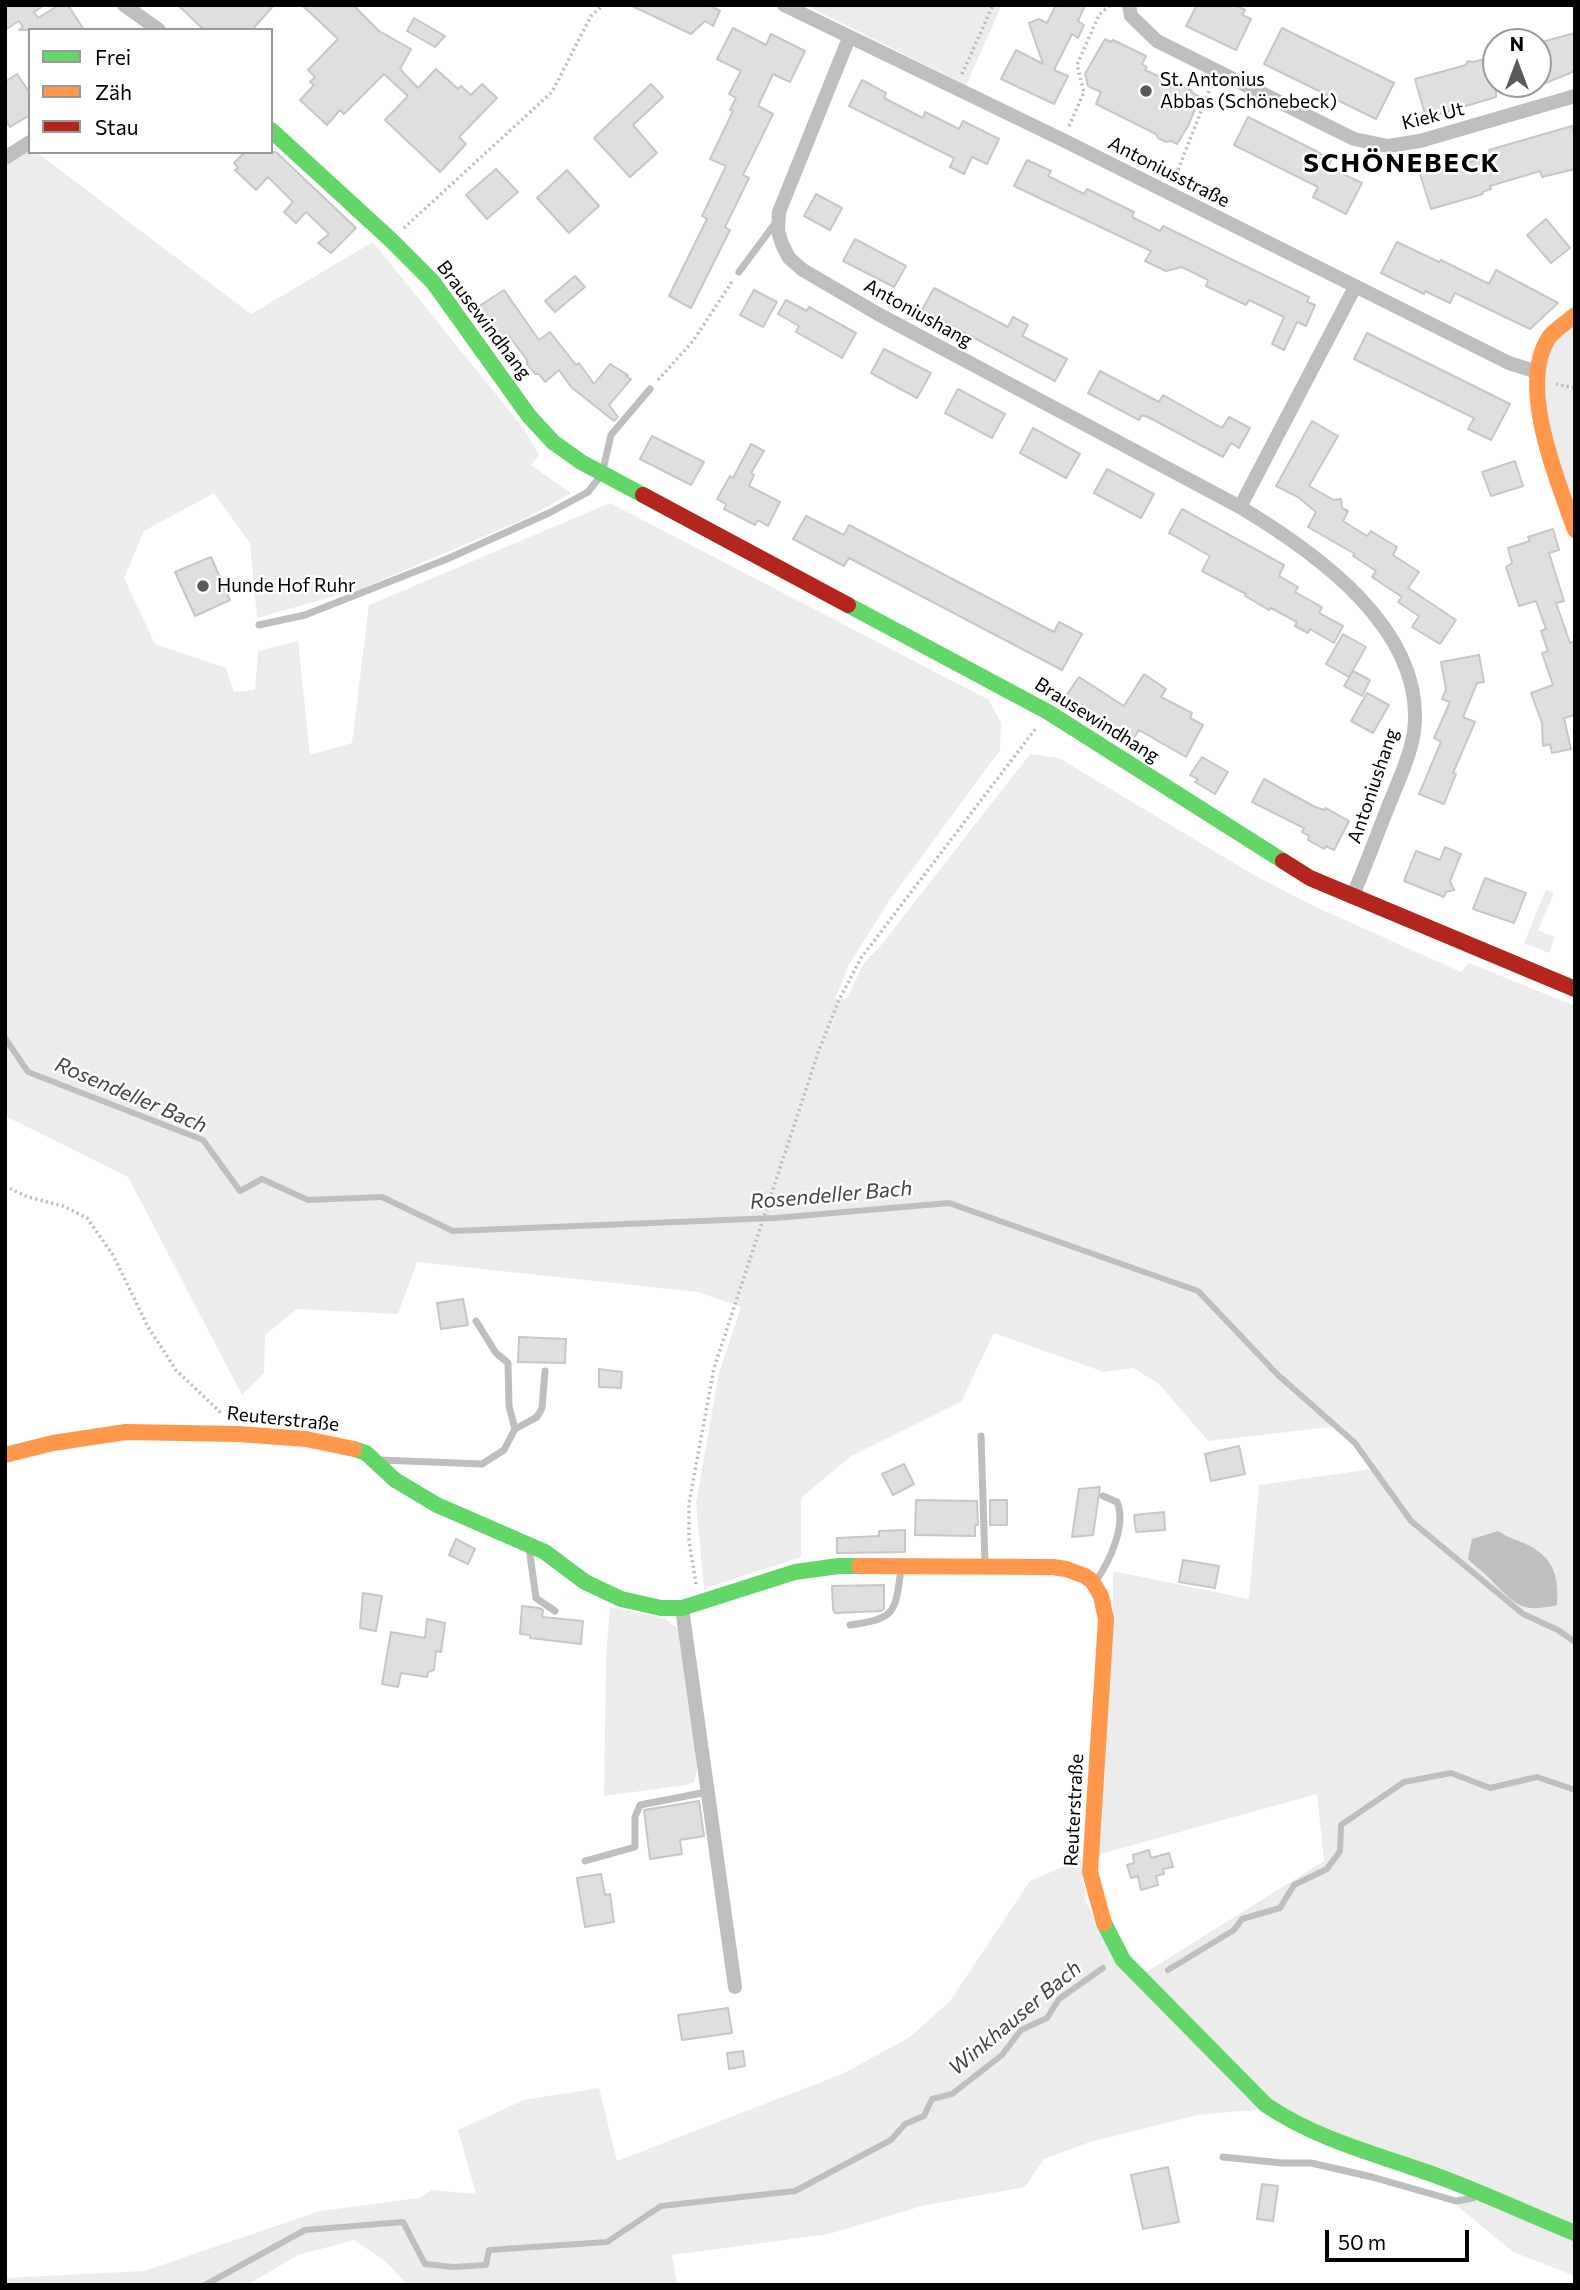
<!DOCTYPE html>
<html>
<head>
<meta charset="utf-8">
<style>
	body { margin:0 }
	#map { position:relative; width:1580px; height:2290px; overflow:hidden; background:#fff; font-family:Commissioner,sans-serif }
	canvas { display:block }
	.frame { position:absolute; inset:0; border:7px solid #000; pointer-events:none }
	.legend { position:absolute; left:28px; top:28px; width:245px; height:126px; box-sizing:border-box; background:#fff; border:2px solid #999; margin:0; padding:9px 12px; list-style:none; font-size:21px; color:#000 }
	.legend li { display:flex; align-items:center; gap:14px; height:35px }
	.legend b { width:35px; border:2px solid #999 }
	.north { position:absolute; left:1482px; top:28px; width:70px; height:70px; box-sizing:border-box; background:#fff; border:2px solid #999; border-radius:50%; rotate:0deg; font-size:19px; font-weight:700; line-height:28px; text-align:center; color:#000 }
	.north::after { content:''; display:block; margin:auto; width:24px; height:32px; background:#595959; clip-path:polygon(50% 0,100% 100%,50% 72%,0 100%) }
	.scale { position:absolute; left:1325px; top:2230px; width:144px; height:32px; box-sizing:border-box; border:4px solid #000; border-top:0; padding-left:9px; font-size:21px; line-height:24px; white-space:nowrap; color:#000; -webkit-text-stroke:5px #fff; paint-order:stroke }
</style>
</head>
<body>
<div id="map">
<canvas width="1580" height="2290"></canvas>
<div class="frame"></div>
<ul class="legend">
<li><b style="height:9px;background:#63d668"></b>Frei</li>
<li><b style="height:9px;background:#ff974d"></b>Zäh</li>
<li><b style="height:9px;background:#b3261e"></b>Stau</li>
</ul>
<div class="north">N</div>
<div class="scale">50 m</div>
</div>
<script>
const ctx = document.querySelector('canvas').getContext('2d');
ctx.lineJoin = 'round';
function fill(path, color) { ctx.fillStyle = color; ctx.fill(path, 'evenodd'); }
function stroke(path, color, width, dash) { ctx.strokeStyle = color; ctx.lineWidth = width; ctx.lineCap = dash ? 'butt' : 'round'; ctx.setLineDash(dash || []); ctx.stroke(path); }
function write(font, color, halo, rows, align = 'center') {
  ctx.font = font + ' Commissioner,sans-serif'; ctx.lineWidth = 5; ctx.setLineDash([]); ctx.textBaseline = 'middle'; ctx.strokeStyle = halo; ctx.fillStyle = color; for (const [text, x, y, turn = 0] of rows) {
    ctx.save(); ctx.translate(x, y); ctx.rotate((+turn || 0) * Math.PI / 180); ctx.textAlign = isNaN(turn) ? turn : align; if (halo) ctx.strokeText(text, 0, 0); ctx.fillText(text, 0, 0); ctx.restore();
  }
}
fill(new Path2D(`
	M 805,5 L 1002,5 L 966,85 Z
	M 30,148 L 30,152 L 36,152 L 251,314 L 373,242 L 524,429 L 539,455 L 531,465 L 571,493 L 527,518 L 363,588 L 257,618 L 250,543 L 214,493 L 144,531 L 124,578 L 155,644 L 226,668 L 234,692 L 255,690 L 258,651 L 298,641 L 310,755 L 352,743 L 369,605 L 610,503 L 989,700 L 1001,723 L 1000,750 L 889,901 L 849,965 L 835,999 L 847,998 L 863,964 L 882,944 L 1030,754 L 1059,758 L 1254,875 L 1318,908 L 1461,972 L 1469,963 L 1575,1006 L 1575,2225 L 1290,2119 L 1143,1974 L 1324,1861 L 1317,1794 L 1097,1855 L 1113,1623 L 1113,1571 L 1249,1599 L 1259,1485 L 1372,1469 L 1340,1426 L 1208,1441 L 1158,1383 L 1133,1368 L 1104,1372 L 994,1333 L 961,1402 L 851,1456 L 801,1498 L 801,1557 L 704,1589 L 696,1503 L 719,1373 L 741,1307 L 698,1292 L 417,1262 L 398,1314 L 297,1309 L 265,1335 L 264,1373 L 242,1395 L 128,1177 L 5,1116 L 5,165 Z
	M 1575,317 L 1575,523 L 1547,430 L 1544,351 Z
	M 1546,889 L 1554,893 L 1538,930 L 1555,937 L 1549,953 L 1524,943 Z
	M 610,1607 L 666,1619 L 678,1629 L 698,1766 L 694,1782 L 686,1785 L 604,1796 L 606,1656 Z
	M 1081,1859 L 1085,1900 L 1120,1968 L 1262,2109 L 1198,2115 L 1090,2142 L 1044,2159 L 1025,2187 L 922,2206 L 829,2234 L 672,2255 L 677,2283 L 676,2285 L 408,2285 L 385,2261 L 354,2240 L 298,2255 L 247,2285 L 5,2285 L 5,2278 L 144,2271 L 320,2211 L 419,2198 L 432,2190 L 476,2194 L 458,2130 L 524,2100 L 599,2088 L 617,2161 L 842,2074 L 910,2037 L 950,2001 L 1030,1881 Z
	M 1485,2199 L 1575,2237 L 1575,2276 L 1513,2252 L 1455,2204 Z`), '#ececec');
fill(new Path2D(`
	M 1498,1531 C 1508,1538 1518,1540 1528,1545 C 1554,1558 1559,1577 1557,1605 C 1522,1613 1517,1606 1493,1582 C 1486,1574 1476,1567 1468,1559 L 1472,1539 Z`), '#bfbfbf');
stroke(new Path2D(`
	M 5,1038 L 28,1072 L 203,1140 L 240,1191 L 262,1179 L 308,1200 L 382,1197 L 453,1231 L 775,1218 L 949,1203 L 1198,1291 L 1278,1375 L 1355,1443 L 1411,1521 L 1523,1614 L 1558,1630 L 1575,1642
	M 1168,1970 L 1234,1930 L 1242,1919 L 1280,1908 L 1294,1885 L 1327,1869 L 1340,1851 L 1341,1825 L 1404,1782 L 1451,1773 L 1490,1788 L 1537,1777 L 1575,1790
	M 205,2285 L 305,2230 L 403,2222 L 425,2264 L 453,2267 L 486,2265 L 489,2250 L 607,2242 L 661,2206 L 795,2191 L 891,2140 L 905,2124 L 924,2116 L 932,2099 L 952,2094 L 1002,2055 L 1021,2030 L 1047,2018 L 1059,1999 L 1103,1968`), '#bfbfbf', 6);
const building = new Path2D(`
	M 5,5 L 44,5 L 34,12 L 38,18 L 59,5 L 68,5 L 84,30 L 19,30 L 23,27 L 19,21 L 5,30 Z
	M 178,5 L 274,5 L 252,30 L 204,30 Z
	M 302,5 L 353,5 L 379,31 L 411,49 L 400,69 L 418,88 L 436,69 L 458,89 L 461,86 L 471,95 L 482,84 L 497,98 L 459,137 L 466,144 L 440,172 L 385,120 L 408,96 L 384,74 L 344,114 L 340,110 L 327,125 L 300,100 L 314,85 L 310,82 L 315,77 L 308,70 L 338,39 Z
	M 630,5 L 709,5 L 720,11 L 713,26 L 705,21 L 691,34 Z
	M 1056,5 L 1085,5 L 1078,21 L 1084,25 L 1078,38 L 1072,34 L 1054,70 L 1068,76 L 1054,104 L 1001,79 L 1016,50 L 1043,64 L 1029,23 L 1039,19 L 1047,23 Z
	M 1197,5 L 1235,5 L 1245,10 L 1242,15 L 1251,19 L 1236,50 L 1186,26 Z
	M 414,18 L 445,36 L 435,47 L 407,31 Z
	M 733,28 L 766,45 L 771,34 L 805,51 L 790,82 L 773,74 L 758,106 L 773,114 L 743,175 L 749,178 L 725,227 L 730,230 L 691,308 L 669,296 L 707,219 L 702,216 L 726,166 L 710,159 L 733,111 L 730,110 L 736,98 L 729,94 L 741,71 L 717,59 Z
	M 1282,28 L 1394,83 L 1376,119 L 1264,64 Z
	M 1575,33 L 1575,71 L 1538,86 L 1538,43 Z
	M 1105,39 L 1111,42 L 1113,40 L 1146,56 L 1142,64 L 1147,67 L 1145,70 L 1179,86 L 1183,86 L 1191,90 L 1194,94 L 1200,97 L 1188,126 L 1177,144 L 1171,141 L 1166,142 L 1158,138 L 1156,134 L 1096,104 L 1101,92 L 1088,86 L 1085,74 Z
	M 1496,56 L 1496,97 L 1426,118 L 1415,79 L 1466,65 L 1468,61 L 1473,62 Z
	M 17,74 L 30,93 L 30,115 L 10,127 L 5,119 L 5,82 Z
	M 862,80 L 886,93 L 884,98 L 923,118 L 925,112 L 959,129 L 963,121 L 999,139 L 987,164 L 972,157 L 964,174 L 950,167 L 954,158 L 849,106 Z
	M 651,84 L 663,97 L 633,125 L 657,153 L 630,177 L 594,138 Z
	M 1248,117 L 1316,151 L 1331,160 L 1328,167 L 1362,183 L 1346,214 L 1313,197 L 1318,187 L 1234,145 Z
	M 1572,126 L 1575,136 L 1575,169 L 1542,177 L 1540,171 L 1490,186 L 1491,189 L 1482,192 L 1483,194 L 1431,209 L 1419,171 L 1445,163 L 1447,168 L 1491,156 L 1489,150 Z
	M 245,152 L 276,152 L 356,228 L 331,253 L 318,243 L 329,234 L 306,212 L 296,223 L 284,212 L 293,202 L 268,177 L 256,190 L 235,170 L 238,168 L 234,163 Z
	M 1027,160 L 1051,171 L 1048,176 L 1084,194 L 1087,189 L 1134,212 L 1132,217 L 1160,231 L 1163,226 L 1309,297 L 1307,302 L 1315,305 L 1306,326 L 1297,322 L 1284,350 L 1272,344 L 1284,317 L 1249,300 L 1246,305 L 1206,286 L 1208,280 L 1182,267 L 1166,271 L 1145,261 L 1151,251 L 1014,186 Z
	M 496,169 L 518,192 L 487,219 L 466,195 Z
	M 567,170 L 599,206 L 569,233 L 537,198 Z
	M 816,194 L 842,208 L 830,230 L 804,216 Z
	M 1546,219 L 1570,248 L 1551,263 L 1527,235 Z
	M 855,239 L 906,266 L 894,287 L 843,261 Z
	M 1397,242 L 1439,262 L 1441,260 L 1489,284 L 1496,270 L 1558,303 L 1530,329 L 1455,293 L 1450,303 L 1425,291 L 1424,294 L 1381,273 Z
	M 575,276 L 585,287 L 555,312 L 545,301 Z
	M 934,288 L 1008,327 L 1013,317 L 1028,325 L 1022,336 L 1067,359 L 1055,381 L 922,310 Z
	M 504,290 L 539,340 L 550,332 L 576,365 L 579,363 L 594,384 L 610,364 L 628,375 L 626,376 L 631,379 L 609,405 L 618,417 L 614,421 L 571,387 L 559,370 L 545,382 L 539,374 L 535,374 L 527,364 L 527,360 L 509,336 L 500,343 L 476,308 Z
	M 754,290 L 777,302 L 763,327 L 740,315 Z
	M 786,300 L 807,311 L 809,307 L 856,333 L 842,358 L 796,332 L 799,326 L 778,314 Z
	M 1367,333 L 1510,404 L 1491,440 L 1468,429 L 1474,418 L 1354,359 Z
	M 884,349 L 931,373 L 917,398 L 871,373 Z
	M 1100,371 L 1159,402 L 1163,395 L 1222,428 L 1229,417 L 1250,428 L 1239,448 L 1231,443 L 1223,457 L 1150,418 L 1142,415 L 1139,420 L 1088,393 Z
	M 958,389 L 1005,414 L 992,438 L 945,413 Z
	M 1312,421 L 1338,436 L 1309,486 L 1334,500 L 1341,499 L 1342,508 L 1348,511 L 1343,521 L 1367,536 L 1371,531 L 1397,547 L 1393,555 L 1419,572 L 1408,588 L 1456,620 L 1440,644 L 1412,627 L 1419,616 L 1398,602 L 1402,597 L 1372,577 L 1376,571 L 1353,556 L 1355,554 L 1308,527 L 1316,512 L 1298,497 L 1276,486 Z
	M 1033,428 L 1080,454 L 1066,478 L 1020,453 Z
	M 652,436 L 704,462 L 691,485 L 640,459 Z
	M 751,444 L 764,451 L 751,473 L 754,475 L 749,486 L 780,502 L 768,526 L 758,520 L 755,525 L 724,509 L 726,504 L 717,499 L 730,476 L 733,478 Z
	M 1515,461 L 1523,486 L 1491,496 L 1482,472 Z
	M 1107,469 L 1154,494 L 1141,518 L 1094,493 Z
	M 1182,509 L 1284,565 L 1279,576 L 1298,587 L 1295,592 L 1322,607 L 1319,613 L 1343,626 L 1334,643 L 1310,629 L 1308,633 L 1295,626 L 1297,622 L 1271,608 L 1269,610 L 1245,596 L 1246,594 L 1202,571 L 1210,556 L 1169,533 Z
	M 806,516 L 844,535 L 849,525 L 1054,632 L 1059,622 L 1082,634 L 1062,670 L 849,558 L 844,566 L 793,539 Z
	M 1553,529 L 1559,550 L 1549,553 L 1564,601 L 1556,603 L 1570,643 L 1575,641 L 1575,715 L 1564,718 L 1571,749 L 1552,753 L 1550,744 L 1543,746 L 1542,723 L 1531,693 L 1553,685 L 1542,653 L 1548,651 L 1541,631 L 1546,629 L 1536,601 L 1519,606 L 1506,567 L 1512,563 L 1508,548 L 1530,541 L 1528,537 Z
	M 211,557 L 230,600 L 195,616 L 175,572 Z
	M 1343,634 L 1366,647 L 1349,677 L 1326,664 Z
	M 1479,655 L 1484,682 L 1477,683 L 1463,717 L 1475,722 L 1453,773 L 1456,774 L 1444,804 L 1419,794 L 1441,742 L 1434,738 L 1450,702 L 1442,699 L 1446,689 L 1441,662 Z
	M 1353,671 L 1370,680 L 1362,696 L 1344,686 Z
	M 1144,674 L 1166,689 L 1161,697 L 1192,713 L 1190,718 L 1203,725 L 1186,757 L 1139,730 L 1132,741 L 1064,699 L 1079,677 L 1124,706 Z
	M 1367,693 L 1389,705 L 1373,733 L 1351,721 Z
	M 1202,757 L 1228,772 L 1215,794 L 1195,782 L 1198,779 L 1190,775 Z
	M 1264,779 L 1315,807 L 1324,810 L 1326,808 L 1349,821 L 1334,850 L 1326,846 L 1324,849 L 1308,840 L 1309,836 L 1302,832 L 1304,828 L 1252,802 Z
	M 1445,847 L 1461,854 L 1450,881 L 1454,890 L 1446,892 L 1444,897 L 1404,881 L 1416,851 L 1440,860 Z
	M 1485,878 L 1526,893 L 1514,923 L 1473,909 Z
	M 463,1299 L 468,1325 L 441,1329 L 437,1303 Z
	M 519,1337 L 566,1339 L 565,1363 L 518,1362 Z
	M 599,1369 L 622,1372 L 621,1388 L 599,1387 Z
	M 1239,1446 L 1245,1474 L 1211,1481 L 1205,1454 Z
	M 904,1464 L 914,1484 L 893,1495 L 882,1474 Z
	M 1100,1487 L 1093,1535 L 1072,1537 L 1079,1489 Z
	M 916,1500 L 977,1501 L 978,1525 L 975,1525 L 975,1536 L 915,1535 Z
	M 990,1500 L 1007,1500 L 1007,1525 L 990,1525 Z
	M 1164,1512 L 1165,1530 L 1136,1532 L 1134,1515 Z
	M 905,1530 L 905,1552 L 837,1553 L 837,1538 L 879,1536 L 879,1531 Z
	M 456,1539 L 475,1549 L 468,1564 L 449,1555 Z
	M 1183,1560 L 1219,1566 L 1215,1588 L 1179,1582 Z
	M 884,1585 L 884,1609 L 881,1611 L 835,1613 L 833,1609 L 832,1586 Z
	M 363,1593 L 382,1596 L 376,1631 L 360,1628 Z
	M 522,1606 L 539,1608 L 543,1610 L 542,1617 L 583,1621 L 581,1644 L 530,1638 L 530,1635 L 520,1634 Z
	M 427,1619 L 445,1623 L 441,1652 L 436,1651 L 434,1670 L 428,1672 L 427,1677 L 401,1673 L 398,1687 L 382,1684 L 391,1632 L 425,1638 Z
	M 699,1801 L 704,1836 L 680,1840 L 682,1854 L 650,1859 L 644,1810 Z
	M 1149,1850 L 1151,1858 L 1169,1853 L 1173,1867 L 1163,1869 L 1164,1874 L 1156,1876 L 1158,1885 L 1141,1890 L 1138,1876 L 1131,1878 L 1127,1865 L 1134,1863 L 1133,1855 Z
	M 601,1874 L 605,1895 L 610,1894 L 614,1922 L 585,1927 L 577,1878 Z
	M 728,2008 L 732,2033 L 682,2040 L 678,2015 Z
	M 743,2051 L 745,2066 L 729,2069 L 727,2053 Z
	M 1168,2167 L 1179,2222 L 1143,2229 L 1131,2175 Z
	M 1262,2184 L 1278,2186 L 1273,2221 L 1257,2219 Z`);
fill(building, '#dfdfdf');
stroke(building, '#c7c7c7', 2);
stroke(new Path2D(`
	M 962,74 L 993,5
	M 1069,126 L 1084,92 L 1077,65 L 1099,15 L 1110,5
	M 1174,180 L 1211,86
	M 404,228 L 552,92 L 591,16 L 603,5
	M 658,380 L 693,341 L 733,280
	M 1556,384 L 1575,388
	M 5,1186 L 28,1197 L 63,1206 L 87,1218 L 113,1255 L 148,1327 L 176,1370 L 221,1413
	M 696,1584 L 689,1541 L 689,1503 L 714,1368 L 819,1050 L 838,1002 L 861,958 L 1036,728`), '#b9b9b9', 3.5, [2, 3.5]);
stroke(new Path2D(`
	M 739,272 L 776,222
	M 259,625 L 305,615 L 447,559 L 549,513 L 588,492 L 602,474 L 611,435 L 650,389
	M 476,1321 L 496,1353 L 508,1363 L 509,1406 L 515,1429
	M 981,1436 L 985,1563
	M 380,1460 L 482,1464 L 504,1450 L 515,1429 L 537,1417 L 542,1408 L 545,1371
	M 529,1548 L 536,1598 L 555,1611
	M 1095,1582 C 1109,1563 1127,1525 1117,1502 L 1103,1496
	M 850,1625 C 895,1618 895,1615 901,1569
	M 585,1861 L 635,1847 L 635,1817 L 640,1805 L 707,1792
	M 1223,2157 L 1282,2163 L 1311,2163 L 1372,2177 L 1456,2201 L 1473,2198`), '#bebebe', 7);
stroke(new Path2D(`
	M 124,5 L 159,30
	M 784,5 L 1063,140 L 1509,363 L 1537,372
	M 1129,5 L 1131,16 L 1157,41 L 1354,139 L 1388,146 L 1420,141 L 1575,96
	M 849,38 L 779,212 L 778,231 L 782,244 L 789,258 L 803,270 L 878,314 L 1240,507 C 1315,552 1427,630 1414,732 C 1410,756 1399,780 1390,802 C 1377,834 1366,866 1352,897
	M 5,158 L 30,142
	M 1240,507 L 1355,287
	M 682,1608 L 735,1987`), '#bebebe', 14);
stroke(new Path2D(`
	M 271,130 L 391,240 L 433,282 L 529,416 L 553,442 L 581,462 L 643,495
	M 848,605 L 1048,712 L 1283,861
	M 354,1449 L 366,1453 L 395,1480 L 437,1505 L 545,1552 L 585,1582 L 621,1599 L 661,1608 L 682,1608 L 795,1572 L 839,1566 L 859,1566
	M 1104,1923 L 1123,1960 L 1266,2105 C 1319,2141 1380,2155 1440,2177 C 1486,2194 1530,2215 1575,2233`), '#63d668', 16);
stroke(new Path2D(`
	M 1575,315 C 1567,322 1557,328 1550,336 C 1516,384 1558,481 1575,530
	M 5,1455 L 53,1443 L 126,1432 L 238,1434 L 306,1439 L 354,1449
	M 859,1566 L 1053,1567 L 1066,1569 L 1085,1576 L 1092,1581 L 1101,1596 L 1106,1619 L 1090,1872 L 1104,1923`), '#ff974d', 16);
stroke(new Path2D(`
	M 643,495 L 848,605
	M 1283,861 L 1310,878 L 1575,989`), '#b3261e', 16);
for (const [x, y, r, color] of [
	[1146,91,7,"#595959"],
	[203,586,7,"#595959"]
]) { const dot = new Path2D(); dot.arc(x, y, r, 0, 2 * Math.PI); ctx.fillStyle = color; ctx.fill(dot); stroke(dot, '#fff', 2.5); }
write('19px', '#000', '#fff', [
	["St. Antonius",1160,80],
	["Abbas (Schönebeck)",1160,102],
	["Hunde Hof Ruhr",217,586]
], 'left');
write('19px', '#000', '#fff', [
	["Kiek Ut",1433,116,-14],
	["Antoniusstraße",1169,172,27],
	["Antoniushang",918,313,29],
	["Brausewindhang",484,320,53],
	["Brausewindhang",1097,720,32],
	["Antoniushang",1373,786,-71],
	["Reuterstraße",283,1419,6],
	["Reuterstraße",1074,1810,-87]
]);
write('italic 21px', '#444', '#fff', [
	["Rosendeller Bach",131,1095,23],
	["Rosendeller Bach",831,1195,-5],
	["Winkhauser Bach",1015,2018,-40]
]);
ctx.letterSpacing = '2px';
write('bold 26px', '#000', '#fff', [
	["SCHÖNEBECK",1402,163]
]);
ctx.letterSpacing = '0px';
</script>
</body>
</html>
